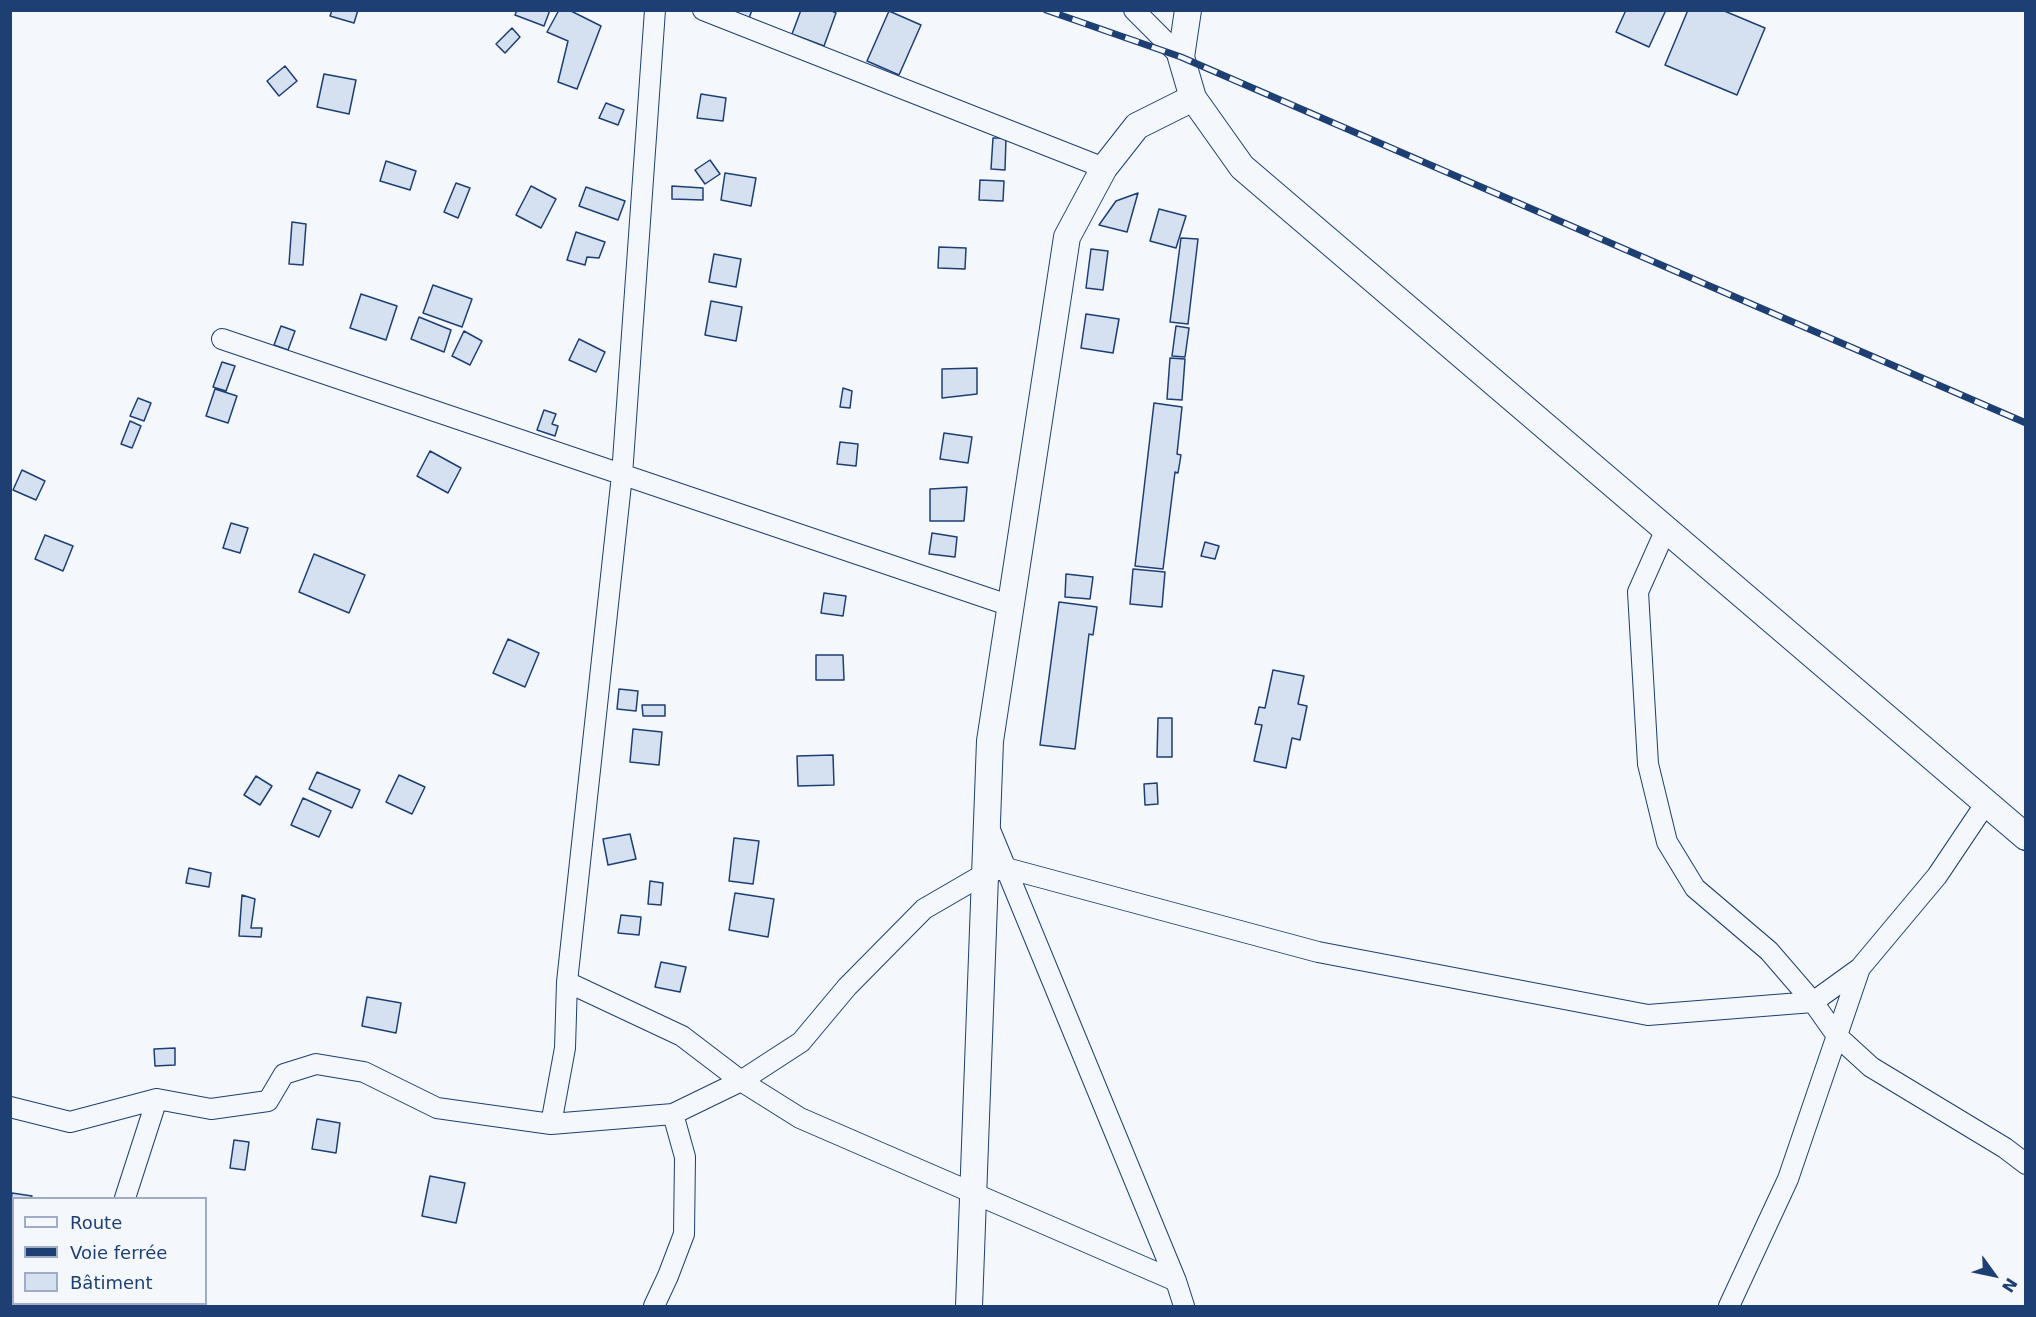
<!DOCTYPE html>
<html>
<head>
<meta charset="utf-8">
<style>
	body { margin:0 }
	#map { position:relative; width:2036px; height:1317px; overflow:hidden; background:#f4f7fb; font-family:"DejaVu Sans",sans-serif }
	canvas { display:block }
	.frame { position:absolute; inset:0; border:12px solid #1d3f73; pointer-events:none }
	.legend { position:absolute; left:12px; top:1197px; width:195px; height:108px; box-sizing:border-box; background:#f4f7fb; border:2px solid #9eadc5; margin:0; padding:8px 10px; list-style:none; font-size:18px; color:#1d3f73 }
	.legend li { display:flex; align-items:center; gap:12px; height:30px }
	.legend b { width:30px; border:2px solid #9eadc5 }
	.north { position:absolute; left:1964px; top:1245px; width:60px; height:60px; -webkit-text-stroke:4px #f4f7fb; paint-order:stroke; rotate:123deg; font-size:16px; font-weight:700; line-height:24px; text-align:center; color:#1d3f73 }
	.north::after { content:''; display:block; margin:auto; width:21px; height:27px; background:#1d3f73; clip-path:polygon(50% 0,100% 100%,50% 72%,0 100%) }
</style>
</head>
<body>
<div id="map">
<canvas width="2036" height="1317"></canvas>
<div class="frame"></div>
<ul class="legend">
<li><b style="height:8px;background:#f4f7fb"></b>Route</li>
<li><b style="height:8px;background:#1d3f73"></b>Voie ferrée</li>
<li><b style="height:16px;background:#d5e0f0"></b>Bâtiment</li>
</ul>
<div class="north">N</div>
</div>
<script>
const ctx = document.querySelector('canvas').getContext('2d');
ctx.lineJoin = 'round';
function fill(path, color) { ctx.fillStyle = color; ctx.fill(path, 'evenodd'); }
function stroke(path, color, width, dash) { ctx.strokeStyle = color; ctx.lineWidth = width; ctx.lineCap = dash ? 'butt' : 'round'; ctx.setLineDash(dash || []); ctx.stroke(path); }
const building = new Path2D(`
	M 332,10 L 358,10 L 354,23 L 330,16 Z
	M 517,10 L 550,10 L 544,26 L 515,15 Z
	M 559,10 L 569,10 L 601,26 L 577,89 L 558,82 L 568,41 L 547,32 Z
	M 723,10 L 752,10 L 748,21 Z
	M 801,10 L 830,10 L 836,13 L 824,46 L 792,34 Z
	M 1626,10 L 1666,10 L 1649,47 L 1616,32 Z
	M 1688,10 L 1722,10 L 1765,28 L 1737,95 L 1665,65 Z
	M 889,11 L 921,25 L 899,75 L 867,61 Z
	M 512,28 L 520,37 L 505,53 L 496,44 Z
	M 285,66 L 297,81 L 279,96 L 267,81 Z
	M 324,74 L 356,80 L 349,114 L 317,107 Z
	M 701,94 L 726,98 L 723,121 L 697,118 Z
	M 606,103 L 624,110 L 618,125 L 599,118 Z
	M 993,138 L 1006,138 L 1005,170 L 991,169 Z
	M 710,160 L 720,174 L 705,184 L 695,170 Z
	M 386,161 L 416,171 L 410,190 L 380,181 Z
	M 725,173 L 756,178 L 751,206 L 721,200 Z
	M 980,180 L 1004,181 L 1003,201 L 979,200 Z
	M 456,183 L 470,188 L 458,218 L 444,212 Z
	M 531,186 L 556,199 L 541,228 L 516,215 Z
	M 672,186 L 703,188 L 703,200 L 672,199 Z
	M 586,187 L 625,201 L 618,220 L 579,206 Z
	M 1138,193 L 1127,232 L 1099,225 L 1116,201 Z
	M 1159,209 L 1186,216 L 1176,248 L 1150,241 Z
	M 292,222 L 306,224 L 303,265 L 289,264 Z
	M 576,232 L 605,242 L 599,258 L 587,257 L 585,265 L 567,260 Z
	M 1181,238 L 1198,239 L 1188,324 L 1170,322 Z
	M 939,247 L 966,248 L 965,269 L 938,268 Z
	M 1091,249 L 1108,251 L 1103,290 L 1086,288 Z
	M 714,254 L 741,259 L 736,287 L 709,282 Z
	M 433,285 L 472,299 L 462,327 L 423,313 Z
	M 361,294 L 397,306 L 386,340 L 350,328 Z
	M 711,301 L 742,307 L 736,341 L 705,335 Z
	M 1086,314 L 1119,319 L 1113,353 L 1081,348 Z
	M 419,317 L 451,330 L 444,352 L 411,339 Z
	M 281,326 L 295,331 L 288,350 L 274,345 Z
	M 1176,326 L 1189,328 L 1185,357 L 1172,356 Z
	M 464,331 L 482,341 L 470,365 L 452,356 Z
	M 579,339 L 605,352 L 596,372 L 569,360 Z
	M 1170,358 L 1185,359 L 1182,400 L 1167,399 Z
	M 222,362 L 235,366 L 226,391 L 213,387 Z
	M 977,368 L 977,394 L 942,398 L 942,369 Z
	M 843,388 L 852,391 L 850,408 L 840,407 Z
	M 215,389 L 237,396 L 228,423 L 206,416 Z
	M 138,398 L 151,403 L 144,421 L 130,416 Z
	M 1154,403 L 1182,407 L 1177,454 L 1181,455 L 1178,473 L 1175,472 L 1163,569 L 1135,566 Z
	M 544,410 L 556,414 L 552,424 L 558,426 L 555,436 L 537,430 Z
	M 130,421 L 141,426 L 132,448 L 121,444 Z
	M 944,433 L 972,437 L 968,463 L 940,459 Z
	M 840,442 L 858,444 L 856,466 L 837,464 Z
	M 430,451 L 461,468 L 448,493 L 417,476 Z
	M 22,470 L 45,481 L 36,500 L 13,490 Z
	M 967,487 L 964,521 L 930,521 L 930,489 Z
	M 231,523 L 248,528 L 240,553 L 223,548 Z
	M 932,533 L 957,537 L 955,557 L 929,554 Z
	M 45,535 L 73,546 L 63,571 L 35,559 Z
	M 1205,542 L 1219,546 L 1215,559 L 1201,556 Z
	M 314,554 L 365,575 L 349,613 L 299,592 Z
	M 1133,569 L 1165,572 L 1162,607 L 1130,604 Z
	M 1066,574 L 1093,577 L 1090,599 L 1065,597 Z
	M 824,593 L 846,596 L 843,616 L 821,613 Z
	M 1059,602 L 1097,607 L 1093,635 L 1089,634 L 1075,749 L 1040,745 Z
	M 508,639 L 539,653 L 525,687 L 493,673 Z
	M 816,655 L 843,655 L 844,680 L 816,680 Z
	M 1273,670 L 1304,676 L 1298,704 L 1307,706 L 1300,740 L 1292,738 L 1286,768 L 1254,761 L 1262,725 L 1255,724 L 1259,707 L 1265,708 Z
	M 619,689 L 638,691 L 636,711 L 617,709 Z
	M 642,705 L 665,705 L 665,716 L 643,716 Z
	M 1158,718 L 1172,718 L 1172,757 L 1157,757 Z
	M 633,729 L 662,732 L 659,765 L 630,762 Z
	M 833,755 L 834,785 L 798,786 L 797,756 Z
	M 317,772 L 360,790 L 352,808 L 309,789 Z
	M 399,775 L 425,787 L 412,814 L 386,802 Z
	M 256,776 L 272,786 L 260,805 L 244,795 Z
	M 1157,783 L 1158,804 L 1145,805 L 1144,784 Z
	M 303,798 L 331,811 L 319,837 L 291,825 Z
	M 630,834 L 636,859 L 608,865 L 603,839 Z
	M 734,838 L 759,841 L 753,884 L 729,881 Z
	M 189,868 L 211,873 L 209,887 L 186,883 Z
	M 650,881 L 663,883 L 661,905 L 648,904 Z
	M 735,893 L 774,899 L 768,937 L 729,930 Z
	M 242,895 L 255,899 L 251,928 L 262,928 L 261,937 L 239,936 Z
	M 621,915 L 641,917 L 639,935 L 618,933 Z
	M 661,962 L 686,967 L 680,992 L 655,987 Z
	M 367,997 L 401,1003 L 396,1033 L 362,1026 Z
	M 175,1048 L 175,1065 L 155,1066 L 154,1049 Z
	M 317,1119 L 340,1123 L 336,1153 L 312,1149 Z
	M 234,1140 L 249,1142 L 245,1170 L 230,1168 Z
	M 430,1176 L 465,1183 L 456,1223 L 422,1216 Z
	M 12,1193 L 32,1196 L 31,1198 L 14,1198 L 14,1212 L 10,1212 Z`);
fill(building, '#d5e0f0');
stroke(building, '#1d3f73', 1.5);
const minor = new Path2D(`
	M 703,10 L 1104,168
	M 1134,10 L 1181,57
	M 222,339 L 1011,606
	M 1666,529 L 1638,592 L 1648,764 L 1667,842 L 1695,888 L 1769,951 L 1813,1002 L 1837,1036 L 1871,1067 L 2005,1148 L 2026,1164
	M 988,825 L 1176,1281 L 1184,1306
	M 567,982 L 682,1036 L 741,1081 L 800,1118 L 1176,1281
	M 10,1107 L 70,1122 L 157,1099 L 211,1109 L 268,1101 L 284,1074 L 316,1064 L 364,1072 L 437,1108 L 551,1124 L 673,1114 L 741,1081 L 801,1042 L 847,987 L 924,909 L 986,873 L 1006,868 L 1318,952 L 1648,1015 L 1813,1002 L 1860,968 L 1937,876 L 1986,803
	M 551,1124 L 565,1048 L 567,982 L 622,475 L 655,10
	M 125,1198 L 157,1099
	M 654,1306 L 668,1276 L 684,1234 L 685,1157 L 673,1114
	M 1729,1306 L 1788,1179 L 1860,968`);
const major = new Path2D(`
	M 1188,10 L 1181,57 L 1193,98 L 1242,167 L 2026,837
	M 969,1306 L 990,741 L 1067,237 L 1104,168 L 1137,126 L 1193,98`);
stroke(minor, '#1d3f73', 22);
stroke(major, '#1d3f73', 28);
stroke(minor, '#f4f7fb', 20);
stroke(major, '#f4f7fb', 26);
const rail = new Path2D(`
	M 1046,10 L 1181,57 L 2026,423`);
stroke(rail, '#1d3f73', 7);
stroke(rail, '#f4f7fb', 4.5, [14]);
</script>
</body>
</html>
